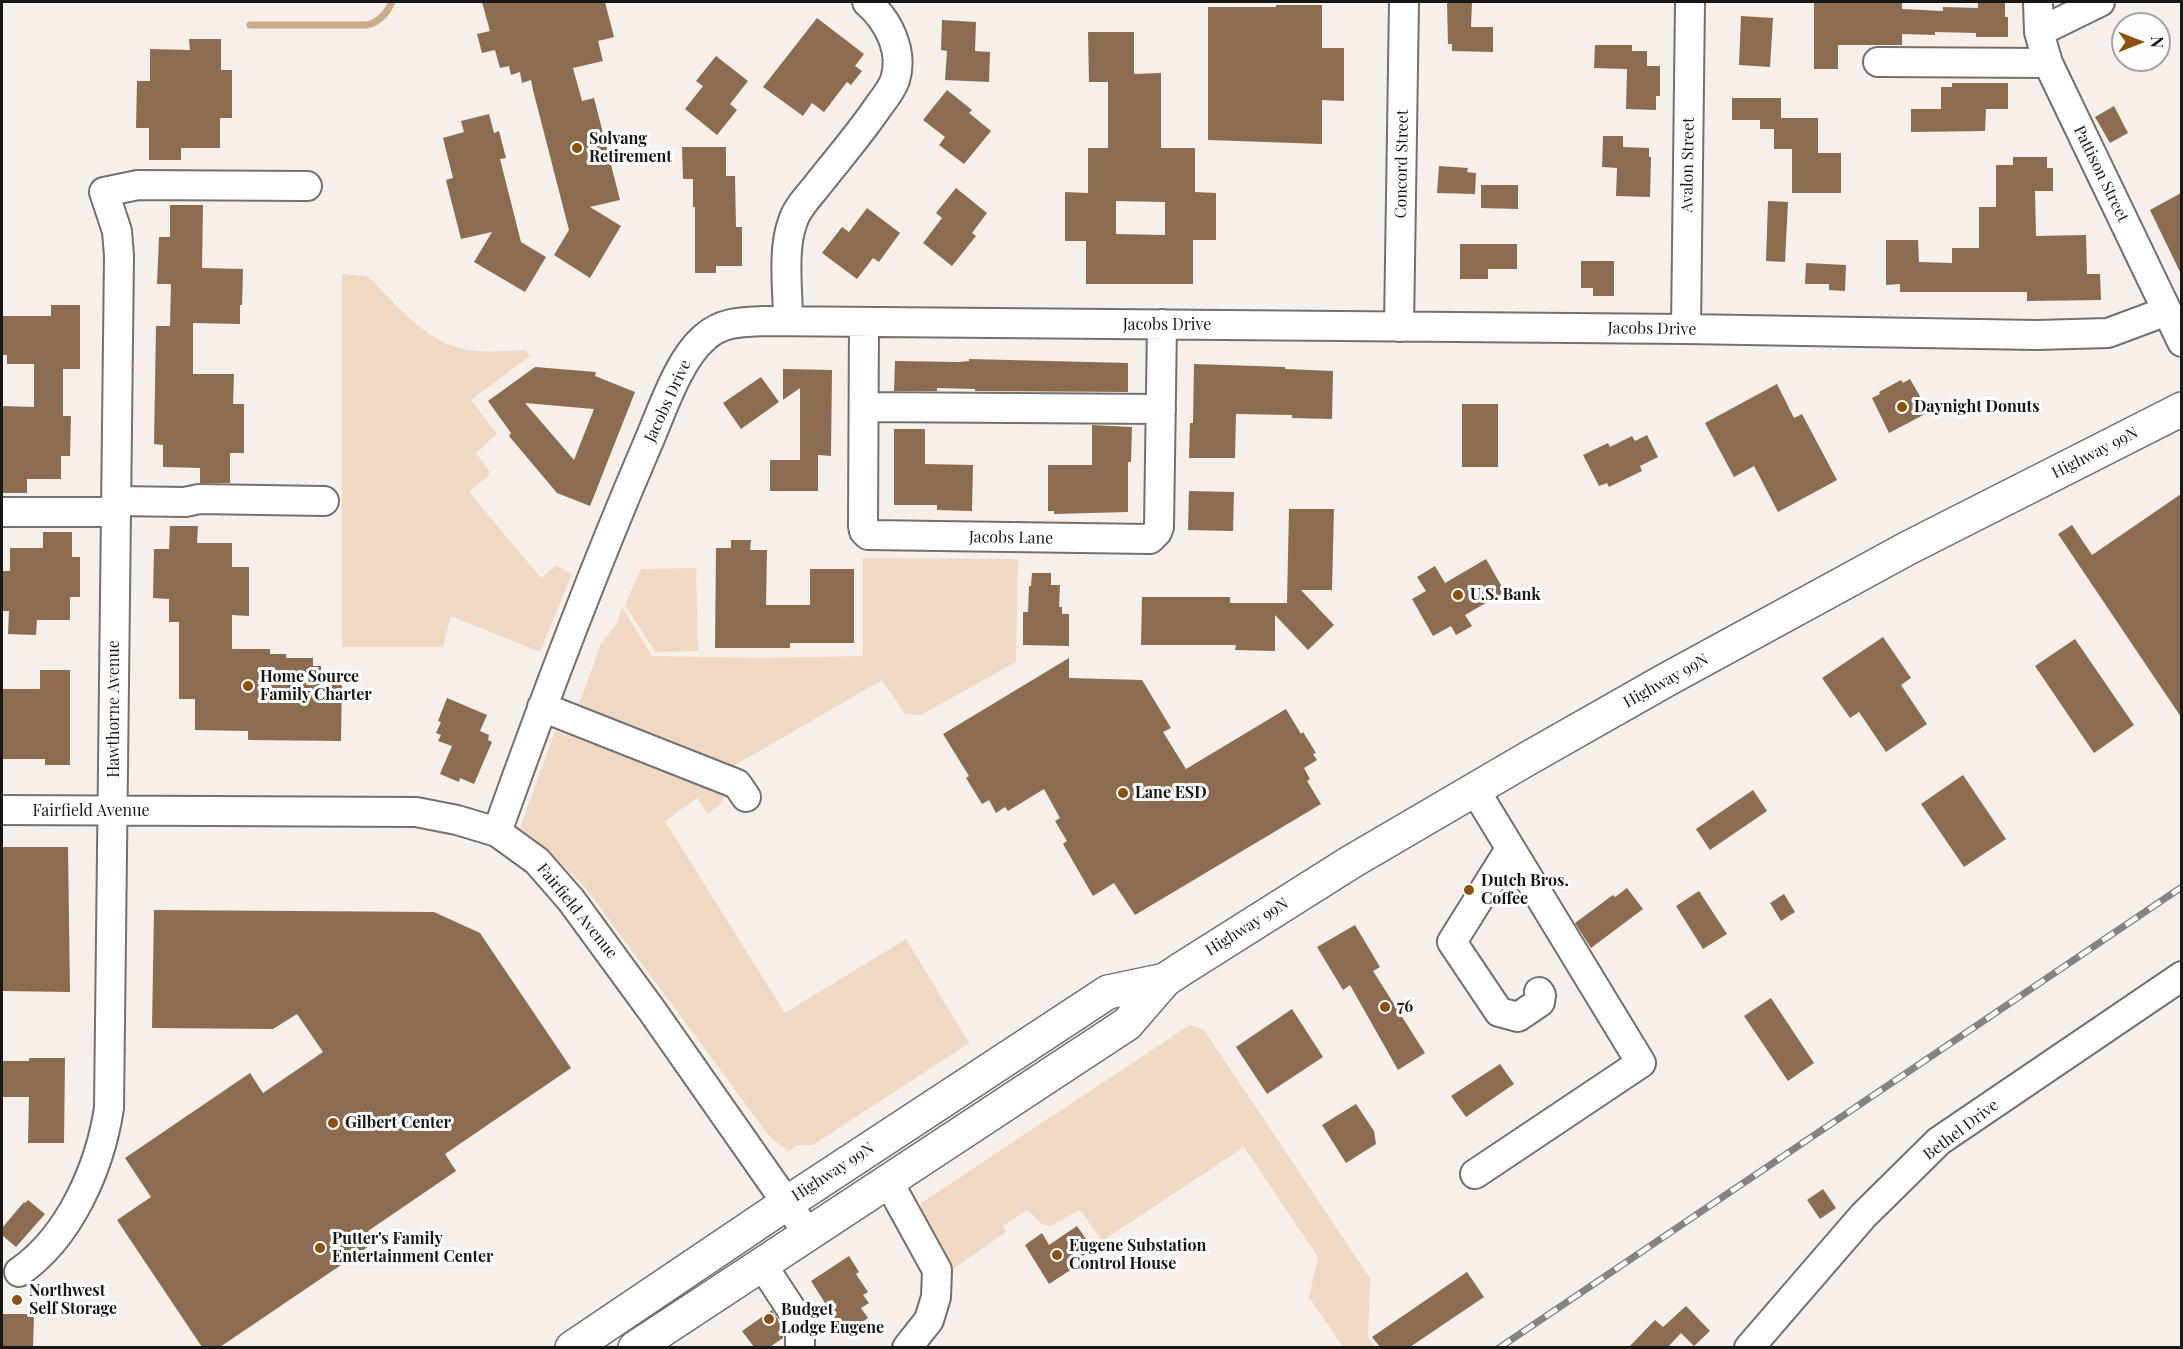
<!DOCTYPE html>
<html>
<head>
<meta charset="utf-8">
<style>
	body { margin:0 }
	#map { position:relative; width:2183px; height:1349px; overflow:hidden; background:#f7efe9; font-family:"Playfair Display",serif }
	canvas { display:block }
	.frame { position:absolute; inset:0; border:3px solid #191715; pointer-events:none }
	.north { position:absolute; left:2111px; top:12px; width:60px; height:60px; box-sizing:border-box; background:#fffefc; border:2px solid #a3a2a0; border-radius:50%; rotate:90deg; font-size:16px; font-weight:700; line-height:24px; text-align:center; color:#191715 }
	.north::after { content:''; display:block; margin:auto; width:21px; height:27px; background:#8c510d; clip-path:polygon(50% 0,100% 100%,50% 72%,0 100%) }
</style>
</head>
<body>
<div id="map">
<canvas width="2183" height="1349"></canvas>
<div class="frame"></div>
<div class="north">N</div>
</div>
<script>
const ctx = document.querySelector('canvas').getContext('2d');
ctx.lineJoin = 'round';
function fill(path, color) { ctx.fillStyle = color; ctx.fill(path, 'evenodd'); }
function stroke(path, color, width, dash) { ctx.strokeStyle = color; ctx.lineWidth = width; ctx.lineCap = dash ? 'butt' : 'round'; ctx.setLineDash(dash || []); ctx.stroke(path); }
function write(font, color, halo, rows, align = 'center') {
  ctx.font = font + ' "Playfair Display",serif'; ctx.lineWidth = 6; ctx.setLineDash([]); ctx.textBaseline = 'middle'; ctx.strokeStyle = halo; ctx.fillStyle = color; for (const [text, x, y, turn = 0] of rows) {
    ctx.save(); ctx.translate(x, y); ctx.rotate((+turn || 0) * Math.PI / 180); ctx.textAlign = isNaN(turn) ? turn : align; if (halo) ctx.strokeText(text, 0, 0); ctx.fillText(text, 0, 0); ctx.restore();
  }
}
fill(new Path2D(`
	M 342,274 L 367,276 C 399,306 428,347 475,351 C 492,352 509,351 526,350 L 530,356 L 471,400 L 497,434 L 476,453 L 489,471 L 489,475 L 469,492 L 541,578 L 556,566 L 572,574 L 540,652 L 451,616 L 443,647 L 342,647 Z
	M 863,558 L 1018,559 L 1016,662 L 921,715 L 905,714 L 882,680 L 730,768 L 579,704 L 601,644 L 617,623 L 622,607 L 652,656 L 760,658 L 863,656 Z
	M 696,568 L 698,651 L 655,652 L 625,605 L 641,569 Z
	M 555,731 L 695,778 L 725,793 L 722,802 L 708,814 L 697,798 L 665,821 L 785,1013 L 906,939 L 969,1043 L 813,1145 L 796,1145 L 789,1151 L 772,1139 L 767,1133 L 584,886 L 548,850 L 520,828 Z
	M 1190,1025 L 1204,1030 L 1370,1278 L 1368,1337 L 1375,1347 L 1343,1347 L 1309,1297 L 1318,1257 L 1244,1147 L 1102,1241 L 1080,1210 L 1050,1226 L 1042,1224 L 1027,1210 L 1003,1226 L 1006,1232 L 953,1269 L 917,1214 L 921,1203 Z`), '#f1d8c2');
stroke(new Path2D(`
	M 250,25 L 367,25 C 380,22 387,13 392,2`), '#ccaa8c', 7);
fill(new Path2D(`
	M 482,2 L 605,2 L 614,37 L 598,41 L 603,61 L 573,68 L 582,101 L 594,98 L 620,200 L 590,207 L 621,226 L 590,278 L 554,255 L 569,230 L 533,90 L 531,80 L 522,83 L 520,72 L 511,75 L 509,66 L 500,68 L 495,50 L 482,53 L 477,34 L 490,31 Z
	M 1447,2 L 1472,2 L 1471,27 L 1493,27 L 1493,52 L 1452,51 L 1452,44 L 1448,44 Z
	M 1814,2 L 1902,2 L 1902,9 L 1943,11 L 1943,7 L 1978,8 L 1978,2 L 2005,2 L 2005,17 L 2008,17 L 2008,37 L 1976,37 L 1976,33 L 1935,32 L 1935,35 L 1902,34 L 1902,45 L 1838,45 L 1838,69 L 1814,69 Z
	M 1276,5 L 1322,5 L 1322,48 L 1344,48 L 1344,101 L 1322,100 L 1322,144 L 1208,140 L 1208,7 L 1276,7 Z
	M 1741,16 L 1773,18 L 1770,67 L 1739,65 Z
	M 817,18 L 864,54 L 855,66 L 862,71 L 851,85 L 847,82 L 824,112 L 812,103 L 803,116 L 763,87 Z
	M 942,20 L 976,22 L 975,51 L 990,52 L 989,82 L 945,80 L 947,51 L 941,50 Z
	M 1088,32 L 1134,32 L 1134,74 L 1161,73 L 1161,148 L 1195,148 L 1195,192 L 1216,193 L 1216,240 L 1193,240 L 1193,284 L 1086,284 L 1086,241 L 1065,241 L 1065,192 L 1088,193 L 1088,148 L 1108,148 L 1108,82 L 1089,82 ZM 1116,201 L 1165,202 L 1165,235 L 1116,234 Z
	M 189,39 L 221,39 L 221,70 L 232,70 L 232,118 L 220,118 L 220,148 L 181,148 L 181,160 L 149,160 L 149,128 L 136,128 L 137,81 L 150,81 L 150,49 L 190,50 Z
	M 1595,45 L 1632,45 L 1632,51 L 1647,51 L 1647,66 L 1660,66 L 1660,96 L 1656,96 L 1656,110 L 1626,109 L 1627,69 L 1594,68 Z
	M 716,56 L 748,81 L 730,104 L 737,110 L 717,135 L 685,109 L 703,86 L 696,81 Z
	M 1952,83 L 2008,83 L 2008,109 L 1986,109 L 1985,131 L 1911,132 L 1911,109 L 1941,109 L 1941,87 L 1952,87 Z
	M 947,90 L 972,110 L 969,113 L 991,131 L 964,164 L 939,145 L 945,137 L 923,120 Z
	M 1732,98 L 1781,98 L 1781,118 L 1818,118 L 1818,153 L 1841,153 L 1841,193 L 1792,193 L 1792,149 L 1774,149 L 1774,129 L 1760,129 L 1760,120 L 1732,120 Z
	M 2114,106 L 2128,133 L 2110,143 L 2095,117 Z
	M 489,114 L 494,133 L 499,131 L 506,158 L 500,159 L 521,242 L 546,257 L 525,292 L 474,262 L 492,232 L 461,239 L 446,180 L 453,178 L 443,138 L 464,132 L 461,121 Z
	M 1603,136 L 1623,136 L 1623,147 L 1649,148 L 1649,157 L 1651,157 L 1650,197 L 1616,196 L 1617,168 L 1602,167 Z
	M 682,147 L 726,147 L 726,176 L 735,176 L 736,227 L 742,227 L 742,266 L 716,266 L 716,273 L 695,273 L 695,207 L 693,207 L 693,179 L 683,179 Z
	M 2013,157 L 2047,157 L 2047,168 L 2053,168 L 2053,191 L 2035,191 L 2036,236 L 2086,235 L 2087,274 L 2100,274 L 2101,300 L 2027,301 L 2027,292 L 1900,292 L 1900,284 L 1886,285 L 1886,240 L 1918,240 L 1919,262 L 1952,263 L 1952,248 L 1979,248 L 1979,207 L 1996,207 L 1996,165 L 2013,165 Z
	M 1439,166 L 1468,168 L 1467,172 L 1476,173 L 1475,194 L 1437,193 Z
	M 1481,185 L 1518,185 L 1518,209 L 1481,208 Z
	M 956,188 L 987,213 L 972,233 L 976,236 L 952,266 L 923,243 L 942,218 L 936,213 Z
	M 2181,193 L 2181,274 L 2150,210 Z
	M 1768,201 L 1788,202 L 1785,262 L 1766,261 Z
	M 170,205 L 203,205 L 202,268 L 243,269 L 242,305 L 240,305 L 240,324 L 193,323 L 193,374 L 234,374 L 233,404 L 244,404 L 244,453 L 230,453 L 230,483 L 200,483 L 200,468 L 163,467 L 163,445 L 154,444 L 156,326 L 170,326 L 171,284 L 157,284 L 159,237 L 170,237 Z
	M 867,208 L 900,233 L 879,262 L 873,258 L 857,279 L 822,253 L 842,227 L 849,232 Z
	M 1460,244 L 1517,244 L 1517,269 L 1488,269 L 1488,279 L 1460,279 Z
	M 1581,261 L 1614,261 L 1614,296 L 1593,296 L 1593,288 L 1581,288 Z
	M 1806,263 L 1846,265 L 1845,291 L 1829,290 L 1829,284 L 1805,284 Z
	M 51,305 L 80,305 L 80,369 L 63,369 L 63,416 L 71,416 L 70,456 L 61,456 L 61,479 L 27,479 L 27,493 L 2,493 L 2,406 L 34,407 L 34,364 L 7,364 L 7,355 L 2,355 L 2,316 L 51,316 Z
	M 969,359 L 1128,363 L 1128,392 L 975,391 L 975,389 L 937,388 L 937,391 L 894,391 L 895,361 L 959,362 L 969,361 Z
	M 1194,364 L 1285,367 L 1285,369 L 1333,371 L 1332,419 L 1292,418 L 1292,415 L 1236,414 L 1235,458 L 1189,458 L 1190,423 L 1193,423 Z
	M 535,367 L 596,372 L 595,376 L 635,392 L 590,506 L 557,493 L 509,436 L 511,433 L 488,401 ZM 525,403 L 594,409 L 574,460 Z
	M 783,369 L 832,370 L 831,456 L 818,455 L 818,491 L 770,491 L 770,460 L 800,460 L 800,388 L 783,400 Z
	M 761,377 L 779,402 L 741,429 L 723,403 Z
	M 1910,379 L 1929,412 L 1889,433 L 1872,398 L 1880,394 L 1879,392 L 1901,380 L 1903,383 Z
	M 1777,384 L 1794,418 L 1802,414 L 1837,480 L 1778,512 L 1754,466 L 1734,477 L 1705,423 Z
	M 1462,404 L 1498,404 L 1498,467 L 1462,467 Z
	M 1092,425 L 1132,427 L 1131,462 L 1128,462 L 1128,512 L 1054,514 L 1054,511 L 1048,511 L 1048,465 L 1092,465 Z
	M 894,429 L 925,429 L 925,464 L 973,465 L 972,511 L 937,510 L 937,505 L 894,505 Z
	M 1647,435 L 1658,457 L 1640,466 L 1642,471 L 1609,487 L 1607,483 L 1599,486 L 1583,455 L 1608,443 L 1610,447 L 1632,436 L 1635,441 Z
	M 1189,491 L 1234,492 L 1233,531 L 1188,530 Z
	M 2181,494 L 2181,717 L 2058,534 L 2072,525 L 2092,555 Z
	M 1289,509 L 1334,509 L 1332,590 L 1301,590 L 1334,625 L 1308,650 L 1275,615 L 1275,651 L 1235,650 L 1236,645 L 1141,645 L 1142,597 L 1230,597 L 1230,603 L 1287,603 Z
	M 170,526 L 198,526 L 197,543 L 232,543 L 232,567 L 249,567 L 249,616 L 232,615 L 232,649 L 270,649 L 270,654 L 286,654 L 286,658 L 313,658 L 313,666 L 321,666 L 321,676 L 342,677 L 341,741 L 248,740 L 248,731 L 195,730 L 195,699 L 179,699 L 179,622 L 169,622 L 169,599 L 153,598 L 154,549 L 169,549 Z
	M 43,532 L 72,532 L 72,557 L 80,557 L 80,597 L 70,597 L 70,620 L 37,620 L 36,635 L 8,634 L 9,611 L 2,611 L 2,571 L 10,571 L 10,548 L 43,548 Z
	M 731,540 L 751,540 L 750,550 L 767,550 L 766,605 L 810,605 L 810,569 L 854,569 L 854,643 L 790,643 L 790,648 L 715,648 L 716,548 L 731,548 Z
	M 1486,559 L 1505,592 L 1465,615 L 1472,626 L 1456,635 L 1451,626 L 1433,636 L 1412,599 L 1426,591 L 1417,577 L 1435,566 L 1445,583 Z
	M 1032,573 L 1051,573 L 1051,585 L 1060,585 L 1059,607 L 1062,607 L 1062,614 L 1069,614 L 1069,646 L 1023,645 L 1023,612 L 1028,612 L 1029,586 L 1031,586 Z
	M 1883,637 L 1911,678 L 1901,685 L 1927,724 L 1886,752 L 1859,712 L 1850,718 L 1822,678 Z
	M 2075,639 L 2134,725 L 2094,753 L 2035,666 Z
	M 1069,658 L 1069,678 L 1142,680 L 1171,728 L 1163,732 L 1186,769 L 1286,709 L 1301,734 L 1303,732 L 1316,753 L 1313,754 L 1317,760 L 1304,768 L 1310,779 L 1307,781 L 1321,804 L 1135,915 L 1114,883 L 1093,896 L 1063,844 L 1067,841 L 1055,821 L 1060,818 L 1044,789 L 1008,811 L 1005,807 L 996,813 L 989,800 L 982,804 L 966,778 L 969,776 L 943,734 Z
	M 40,670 L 70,670 L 70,765 L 45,765 L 45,759 L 2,759 L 2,689 L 40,689 Z
	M 447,698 L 487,715 L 480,731 L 489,735 L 488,740 L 492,742 L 474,784 L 460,778 L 459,782 L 440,774 L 452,746 L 438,741 L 441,735 L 436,733 L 441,722 L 438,721 Z
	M 1963,775 L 2006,839 L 1964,867 L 1921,804 Z
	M 1753,790 L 1767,811 L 1710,850 L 1696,829 Z
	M 2,847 L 68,847 L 70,992 L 2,991 Z
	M 1627,888 L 1643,909 L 1591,948 L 1575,923 L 1613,895 L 1615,897 Z
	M 1699,891 L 1727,934 L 1703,949 L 1676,906 Z
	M 1784,894 L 1795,912 L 1781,921 L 1770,903 Z
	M 154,910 L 434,912 L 480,933 L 571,1068 L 445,1154 L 456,1171 L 368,1231 L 375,1242 L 220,1347 L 202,1347 L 117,1220 L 151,1197 L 125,1158 L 250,1073 L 263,1093 L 323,1052 L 297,1014 L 273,1029 L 152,1028 Z
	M 1355,925 L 1380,967 L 1373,971 L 1425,1053 L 1398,1070 L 1350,985 L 1343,990 L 1317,947 Z
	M 1771,998 L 1814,1063 L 1788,1081 L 1744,1016 Z
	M 1292,1009 L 1323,1057 L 1267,1094 L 1236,1047 Z
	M 29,1058 L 65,1058 L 64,1143 L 28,1143 L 29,1097 L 2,1097 L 2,1061 L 29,1061 Z
	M 1500,1064 L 1514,1084 L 1466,1117 L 1451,1096 Z
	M 1356,1104 L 1374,1131 L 1376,1144 L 1346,1163 L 1322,1125 Z
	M 1823,1189 L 1836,1208 L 1820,1219 L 1807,1200 Z
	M 28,1200 L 45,1214 L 16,1247 L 2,1235 L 2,1228 L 24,1202 L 25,1203 Z
	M 1077,1226 L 1093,1249 L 1069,1265 L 1072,1269 L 1049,1284 L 1025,1245 L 1042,1233 L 1049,1245 Z
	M 849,1256 L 859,1272 L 856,1274 L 868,1292 L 863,1295 L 869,1303 L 861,1308 L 868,1318 L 845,1334 L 811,1281 Z
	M 1467,1272 L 1484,1297 L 1410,1347 L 1380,1347 L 1372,1337 Z
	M 1686,1306 L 1710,1331 L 1694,1346 L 1681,1333 L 1668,1347 L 1629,1347 L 1655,1320 L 1663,1327 Z
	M 772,1310 L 783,1328 L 783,1338 L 770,1347 L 754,1347 L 742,1331 Z
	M 2,1314 L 34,1314 L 33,1347 L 2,1347 Z`), '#8c6c50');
const minor = new Path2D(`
	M 2038,2 L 2039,32 L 2048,63 L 2182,342
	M 2039,32 L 2100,2
	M 1878,62 L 2048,63
	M 788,321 C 788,291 782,249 793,221 C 797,208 808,197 816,187 C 837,160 859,135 878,107 C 884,99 892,89 895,80 C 904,51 888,20 867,2
	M 864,322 L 863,526 L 864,531 L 868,535 L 1150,539 L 1157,532 L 1159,527 L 1162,324
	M 1399,327 L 1404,2
	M 1686,329 L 1690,2
	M 864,407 L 1161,409
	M 116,501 L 185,502 L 199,499 L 324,501
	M 2,512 L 116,512
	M 542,707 L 737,784 L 746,797
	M 1475,790 L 1641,1063 L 1475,1174
	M 2,810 L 416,812 L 457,820 L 497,832 L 537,861 L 571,900 L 653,1012 L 807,1232
	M 497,832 C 543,703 591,576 645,450 C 660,417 677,361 704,338 C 721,322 741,322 763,321 L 1686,329 L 2037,335 L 2108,333 L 2167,311
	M 1510,849 L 1452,942 L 1499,1012 L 1518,1017 L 1540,1002 L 1541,995 L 1539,992
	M 888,1181 L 937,1270 L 936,1297 L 929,1320 L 907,1348
	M 761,1263 L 797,1318 L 800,1325 L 800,1348
	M 19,1272 C 70,1237 100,1167 109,1108 L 119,256 L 117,231 L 104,192 L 138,185 L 307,186
	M 1749,1348 L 1863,1216 L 1939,1141 L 2182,976`);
const major = new Path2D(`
	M 572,1348 L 787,1203 L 1108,992 L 1165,980
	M 635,1348 L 1127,1024 L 1165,980 L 1180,970 L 1351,862 L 1527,759 L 1666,680 L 1908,548 L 2182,409`);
stroke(minor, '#766f6a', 32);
stroke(major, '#766f6a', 36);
stroke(minor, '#fff', 28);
stroke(major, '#fff', 33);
const rail = new Path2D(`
	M 1499,1348 L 2182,887`);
stroke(rail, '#87827e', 7);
stroke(rail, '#fffefc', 4.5, [14]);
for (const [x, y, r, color] of [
	[577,148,6,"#8c510d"],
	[1902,407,6,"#8c510d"],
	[1458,595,6,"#8c510d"],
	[248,686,6,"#8c510d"],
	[1123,793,6,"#8c510d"],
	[1469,890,6,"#8c510d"],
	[1385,1007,6,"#8c510d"],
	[333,1123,6,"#8c510d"],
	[320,1248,6,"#8c510d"],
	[1057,1255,6,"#8c510d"],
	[17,1300,6,"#8c510d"],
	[769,1319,6,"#8c510d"]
]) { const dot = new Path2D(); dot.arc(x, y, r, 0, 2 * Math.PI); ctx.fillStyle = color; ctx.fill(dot); stroke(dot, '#fffefc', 2); }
write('bold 16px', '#191715', '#fffefc', [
	["Solvang",589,139],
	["Retirement",589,157],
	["Daynight Donuts",1914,407],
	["U.S. Bank",1470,595],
	["Home Source",260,677],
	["Family Charter",260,695],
	["Lane ESD",1135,793],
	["Dutch Bros.",1481,881],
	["Coffee",1481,899],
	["76",1397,1007],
	["Gilbert Center",345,1123],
	["Putter's Family",332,1239],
	["Entertainment Center",332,1257],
	["Eugene Substation",1069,1246],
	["Control House",1069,1264],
	["Northwest",29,1291],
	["Self Storage",29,1309],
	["Budget",781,1310],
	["Lodge Eugene",781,1328]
], 'left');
write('16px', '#191715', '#fffefc', [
	["Concord Street",1402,164,-89],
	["Avalon Street",1688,165,-89],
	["Pattison Street",2101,174,64],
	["Jacobs Drive",1167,325],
	["Jacobs Drive",1652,329,1],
	["Jacobs Drive",668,401,-65],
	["Highway 99N",2095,453,-27],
	["Jacobs Lane",1011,538,1],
	["Highway 99N",1666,681,-29],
	["Hawthorne Avenue",114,709,-90],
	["Fairfield Avenue",91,811],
	["Fairfield Avenue",577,911,51],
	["Highway 99N",1247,927,-32],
	["Bethel Drive",1961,1130,-37],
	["Highway 99N",833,1172,-33]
]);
</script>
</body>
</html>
